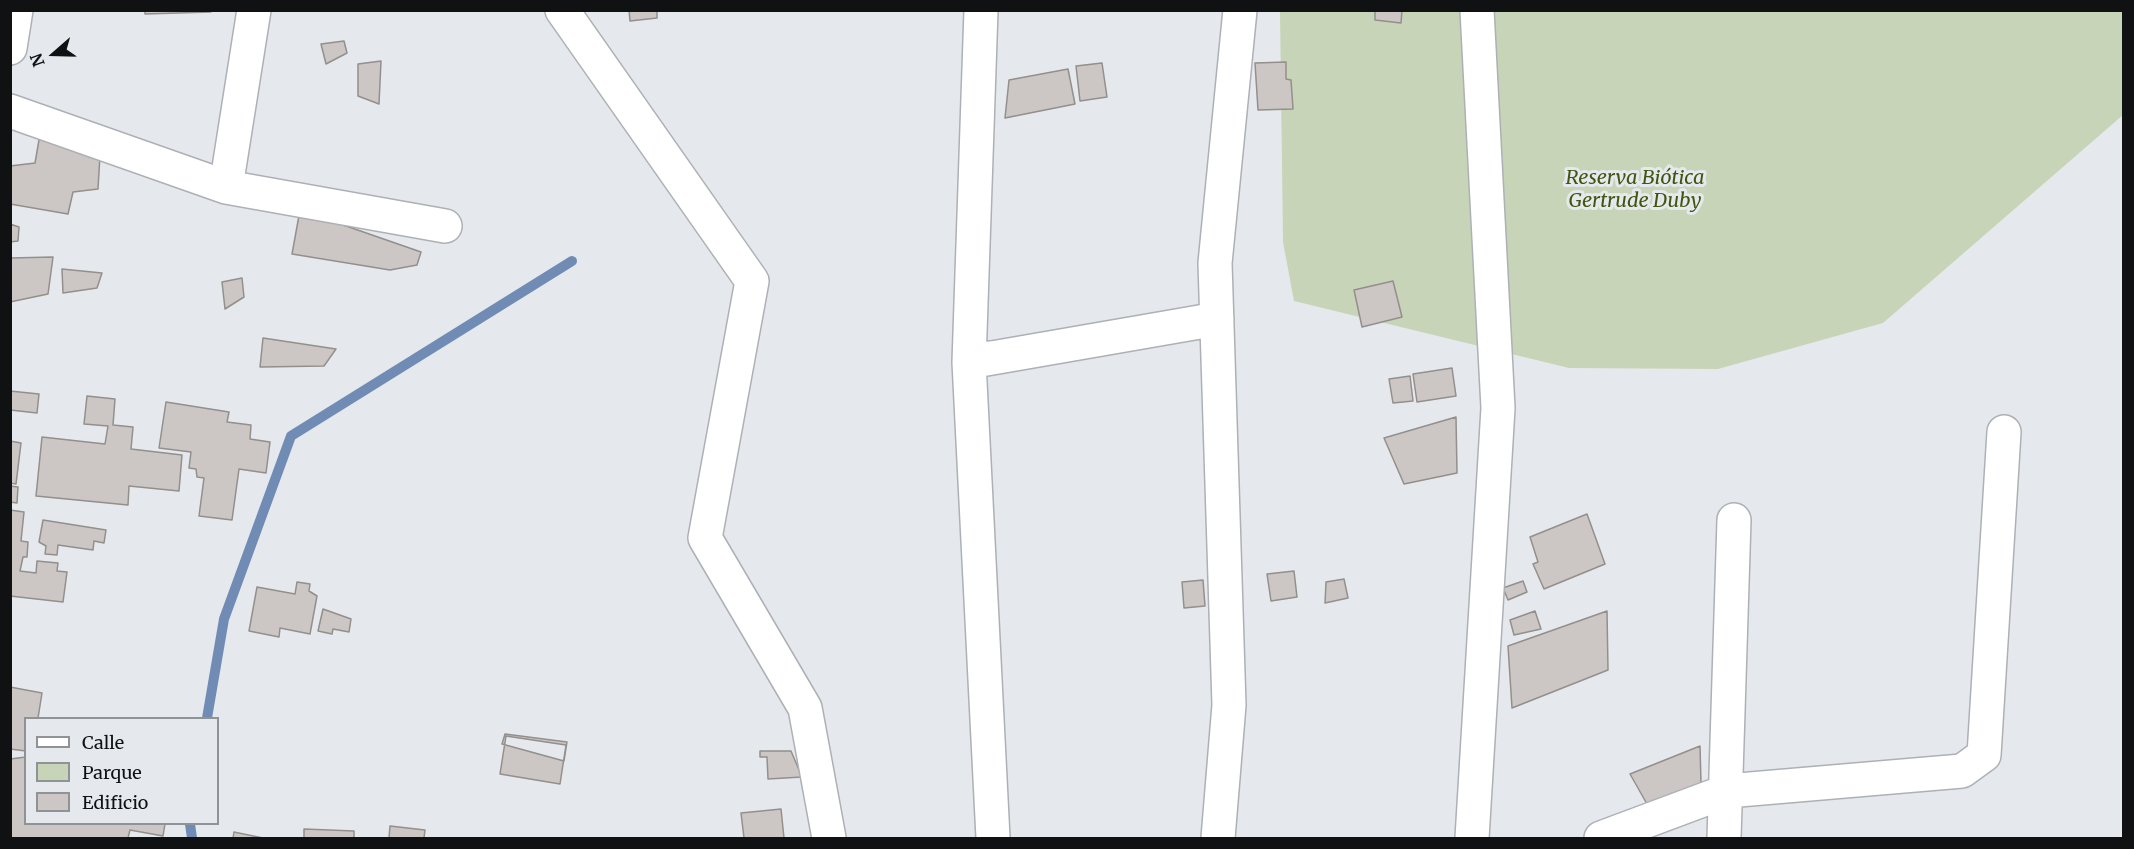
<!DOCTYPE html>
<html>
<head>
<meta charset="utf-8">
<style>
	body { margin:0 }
	#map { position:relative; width:2134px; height:849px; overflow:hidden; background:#e5e9ed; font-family:Merriweather,serif }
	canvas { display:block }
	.frame { position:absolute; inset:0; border:12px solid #0f1112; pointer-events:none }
	.legend { position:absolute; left:24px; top:717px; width:195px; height:108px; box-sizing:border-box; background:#e5e9ed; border:2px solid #8f9395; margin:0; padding:8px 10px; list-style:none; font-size:18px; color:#0f1112 }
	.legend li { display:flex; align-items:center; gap:12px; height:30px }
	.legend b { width:30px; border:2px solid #8f9395 }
	.north { position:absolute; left:24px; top:24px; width:60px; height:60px; -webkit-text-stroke:4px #e5e9ed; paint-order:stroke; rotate:250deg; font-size:16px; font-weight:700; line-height:24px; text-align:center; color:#0f1112 }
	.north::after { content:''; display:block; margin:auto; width:21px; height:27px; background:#0f1112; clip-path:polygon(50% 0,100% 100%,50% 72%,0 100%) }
</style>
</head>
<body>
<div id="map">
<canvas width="2134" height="849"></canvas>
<div class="frame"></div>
<ul class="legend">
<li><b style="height:8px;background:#fff"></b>Calle</li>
<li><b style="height:16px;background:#c8d4b7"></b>Parque</li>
<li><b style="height:16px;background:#ccc7c4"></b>Edificio</li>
</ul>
<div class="north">N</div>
</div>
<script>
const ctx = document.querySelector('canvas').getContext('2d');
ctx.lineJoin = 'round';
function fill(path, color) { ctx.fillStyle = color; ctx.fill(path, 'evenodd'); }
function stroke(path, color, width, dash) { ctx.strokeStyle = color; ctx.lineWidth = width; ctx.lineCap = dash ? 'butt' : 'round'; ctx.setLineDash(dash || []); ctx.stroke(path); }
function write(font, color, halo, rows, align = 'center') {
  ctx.font = font + ' Merriweather,serif'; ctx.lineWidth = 6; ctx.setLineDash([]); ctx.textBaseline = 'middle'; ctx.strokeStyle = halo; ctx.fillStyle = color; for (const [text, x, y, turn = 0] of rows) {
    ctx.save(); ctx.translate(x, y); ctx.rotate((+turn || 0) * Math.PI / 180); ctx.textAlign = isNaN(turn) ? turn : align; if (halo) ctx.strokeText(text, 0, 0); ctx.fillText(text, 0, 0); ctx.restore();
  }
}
fill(new Path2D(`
	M 1280,11 L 2123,11 L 2123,115 L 1883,323 L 1718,369 L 1569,368 L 1294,301 L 1283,242 Z`), '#c8d4b7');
stroke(new Path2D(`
	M 207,718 L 224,619 L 291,436 L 572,261
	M 190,824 L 192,838`), '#718cb4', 10);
const building = new Path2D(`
	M 145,10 L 211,10 L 211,12 L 145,14 Z
	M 629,10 L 657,10 L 657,18 L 630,21 Z
	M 1375,10 L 1402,10 L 1401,23 L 1375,20 Z
	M 344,41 L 347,53 L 326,64 L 321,44 Z
	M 381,61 L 379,104 L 358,96 L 358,64 Z
	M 1286,62 L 1286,79 L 1291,80 L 1293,109 L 1258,110 L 1255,63 Z
	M 1102,63 L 1107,97 L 1080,101 L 1076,66 Z
	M 1068,69 L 1075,104 L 1005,118 L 1009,80 Z
	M 40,134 L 100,155 L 98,189 L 73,192 L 68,214 L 10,204 L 10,166 L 35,163 Z
	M 300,210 L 421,252 L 417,265 L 390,270 L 292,254 Z
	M 10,224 L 19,227 L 18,241 L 10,242 Z
	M 53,257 L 48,294 L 10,302 L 10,258 Z
	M 62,269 L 102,273 L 97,288 L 63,293 Z
	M 242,278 L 244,297 L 225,309 L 222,282 Z
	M 1393,281 L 1402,317 L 1362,327 L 1354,290 Z
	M 263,338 L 336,349 L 324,366 L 260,367 Z
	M 1452,368 L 1456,396 L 1417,402 L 1413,374 Z
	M 1410,376 L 1413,401 L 1393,403 L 1389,379 Z
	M 10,391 L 39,394 L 37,413 L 10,410 Z
	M 87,396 L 115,399 L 113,425 L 133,427 L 131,449 L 182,455 L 179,491 L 129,486 L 128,505 L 36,496 L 42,437 L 105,444 L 108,426 L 84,424 Z
	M 166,402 L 229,412 L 227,422 L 251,425 L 250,439 L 270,442 L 266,473 L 239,469 L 232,520 L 199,516 L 204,478 L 197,477 L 196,469 L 189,468 L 191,452 L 159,448 Z
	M 1456,417 L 1457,473 L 1404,484 L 1384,438 Z
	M 10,441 L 21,443 L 16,484 L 10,483 Z
	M 10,486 L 18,487 L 17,503 L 10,502 Z
	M 10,510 L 24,512 L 21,541 L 28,542 L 27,557 L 23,557 L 20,571 L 36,573 L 37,561 L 58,563 L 57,571 L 67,572 L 63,602 L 10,596 Z
	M 1587,514 L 1605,564 L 1544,589 L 1533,564 L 1538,562 L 1530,537 Z
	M 43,520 L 106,530 L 104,543 L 94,541 L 93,550 L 58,545 L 57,555 L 45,554 L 46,546 L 39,542 Z
	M 1294,571 L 1297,597 L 1271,601 L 1267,574 Z
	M 1344,579 L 1348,598 L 1325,603 L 1326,582 Z
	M 1203,580 L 1205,606 L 1184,608 L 1182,582 Z
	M 1523,581 L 1527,592 L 1508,600 L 1503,588 Z
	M 297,582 L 310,584 L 309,591 L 317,596 L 310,634 L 280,628 L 279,637 L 249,631 L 257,587 L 295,594 Z
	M 323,609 L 351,619 L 349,632 L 333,629 L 332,634 L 318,631 Z
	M 1535,611 L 1541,629 L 1514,635 L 1510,620 Z
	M 1607,611 L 1608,670 L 1512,708 L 1508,646 Z
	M 10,687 L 42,693 L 38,718 L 26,718 L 26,751 L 10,749 Z
	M 505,734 L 567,742 L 564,761 L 502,744 Z
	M 506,736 L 566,745 L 560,784 L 500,774 Z
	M 1700,746 L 1701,783 L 1647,804 L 1630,774 Z
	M 760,751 L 791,751 L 802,777 L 768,779 L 767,757 L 760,757 Z
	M 26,757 L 26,824 L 165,824 L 163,836 L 130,830 L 128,838 L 10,838 L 10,759 Z
	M 781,809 L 784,838 L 744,838 L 741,813 Z
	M 390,826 L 425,830 L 424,838 L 389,838 Z
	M 304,829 L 354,831 L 354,838 L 304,838 Z
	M 234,832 L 263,838 L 233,838 Z`);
fill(building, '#ccc7c4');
stroke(building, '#938f8c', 1.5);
const street = new Path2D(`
	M 562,10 L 752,281 L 705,538 L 805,708 L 829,838
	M 981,10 L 969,362 L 990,358
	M 10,48 L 16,10
	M 10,111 L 226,187 L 445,226
	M 226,187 L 254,10
	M 993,838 L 969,362 L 1217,319
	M 1218,838 L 1229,705 L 1215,263 L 1240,10
	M 1472,838 L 1498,408 L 1477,10
	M 1601,838 L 1727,791 L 1962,771 L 1984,755 L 2004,432
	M 1724,838 L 1734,520`);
stroke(street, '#adb1b5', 36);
stroke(street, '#fff', 33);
write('italic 20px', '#40560f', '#e5e9ed', [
	["Reserva Biótica",1635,178],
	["Gertrude Duby",1635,201]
]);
</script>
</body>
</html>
